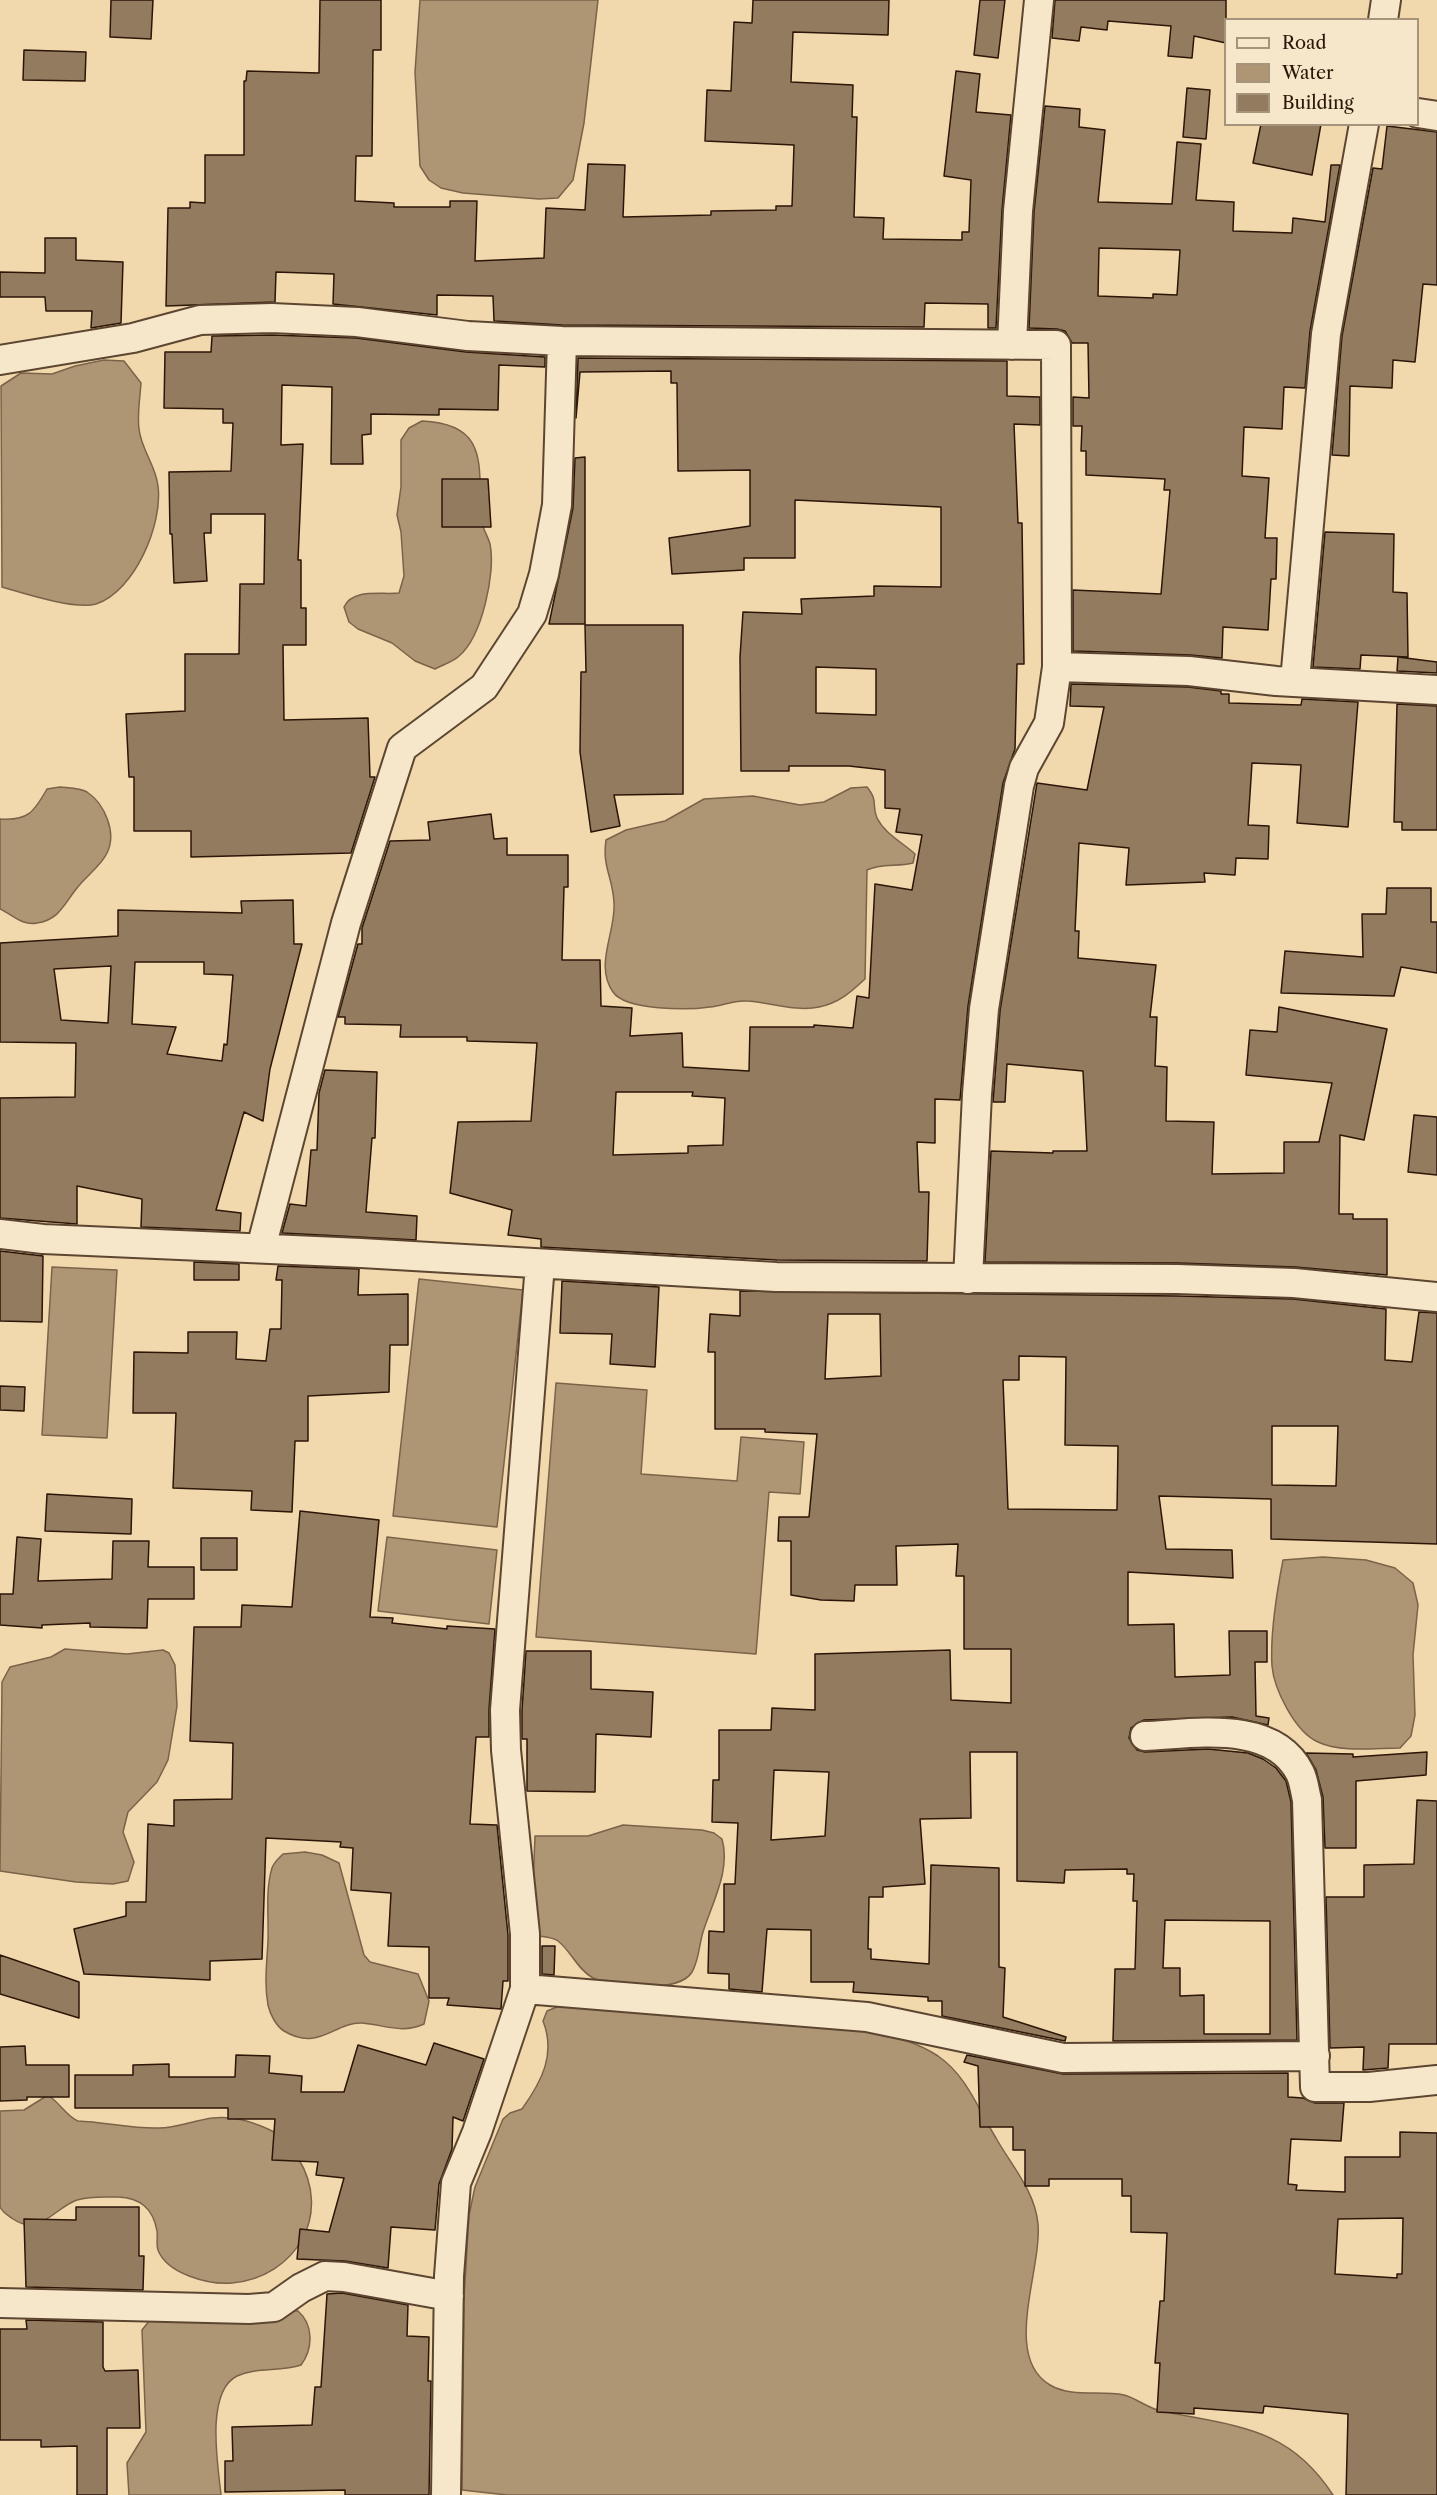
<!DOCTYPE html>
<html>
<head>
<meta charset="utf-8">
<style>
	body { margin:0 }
	#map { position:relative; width:1437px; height:2495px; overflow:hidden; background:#f1d8ad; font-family:"Libre Caslon Text",serif }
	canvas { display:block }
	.legend { position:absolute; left:1224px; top:18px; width:195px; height:108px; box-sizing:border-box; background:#f6e6ca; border:2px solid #a5937c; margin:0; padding:8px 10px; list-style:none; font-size:18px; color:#2c1608 }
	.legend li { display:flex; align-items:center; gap:12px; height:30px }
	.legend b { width:30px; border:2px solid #a5937c }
</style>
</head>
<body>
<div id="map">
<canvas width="1437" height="2495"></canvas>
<ul class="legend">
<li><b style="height:8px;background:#f6e6ca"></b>Road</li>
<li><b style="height:16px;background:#ae9675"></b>Water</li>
<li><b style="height:16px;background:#927b5e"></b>Building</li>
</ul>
</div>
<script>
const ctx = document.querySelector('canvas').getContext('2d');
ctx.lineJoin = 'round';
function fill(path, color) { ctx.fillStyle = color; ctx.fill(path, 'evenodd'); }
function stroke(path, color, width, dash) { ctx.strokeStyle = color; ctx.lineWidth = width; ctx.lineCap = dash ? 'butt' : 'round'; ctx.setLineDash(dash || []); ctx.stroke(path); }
const water = new Path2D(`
	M 420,0 L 598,0 L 584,123 L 573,180 L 558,198 L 539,199 L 463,193 L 441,188 L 429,180 L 420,166 L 415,72 Z
	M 104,360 L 124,361 L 141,383 C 140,398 137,415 139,429 C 141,449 156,466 158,486 C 163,524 135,591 96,604 C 75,610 23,593 2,587 L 1,386 L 21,373 L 52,374 L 75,366 Z
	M 422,421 C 494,424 476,472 482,522 C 483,530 488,536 490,544 C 496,572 482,637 459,656 C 453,662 442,665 435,669 L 415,661 L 392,643 L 358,629 L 349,622 L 344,607 C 353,588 381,595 399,593 L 404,576 L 401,532 L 397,515 L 401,487 L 401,440 L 409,428 Z
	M 60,787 C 68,788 80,788 87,792 C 105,804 117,833 107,853 C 101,866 85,877 77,888 C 64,904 59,920 37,923 C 22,926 13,915 0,909 L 0,819 C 28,821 34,812 47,789 Z
	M 867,787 C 879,802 871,804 877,818 C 885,834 902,842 915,854 L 913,863 C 897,867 881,863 867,870 L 865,979 C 851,992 839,1003 819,1007 C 796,1012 770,1002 746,1001 C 734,1000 722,1006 710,1007 C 689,1010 626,1011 613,992 C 594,965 616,932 614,903 C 613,877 602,868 606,840 L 626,830 L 665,821 L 704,799 L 753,796 L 800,805 L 824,802 L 851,788 Z
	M 52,1267 L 117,1270 L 107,1438 L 42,1435 Z
	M 419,1279 L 523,1290 L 497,1527 L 393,1516 Z
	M 556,1383 L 647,1390 L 641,1474 L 737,1481 L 741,1437 L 804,1442 L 800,1494 L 769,1492 L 756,1654 L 536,1637 Z
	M 387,1537 L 497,1550 L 489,1624 L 378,1611 Z
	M 1323,1557 L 1366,1560 L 1395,1568 L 1413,1583 L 1418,1605 L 1413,1655 L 1415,1715 L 1411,1736 L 1400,1748 C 1375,1748 1341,1753 1318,1742 C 1295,1732 1274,1689 1272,1666 C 1270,1634 1277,1591 1283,1560 Z
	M 65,1649 L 127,1654 L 163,1650 L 169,1653 L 175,1665 L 177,1706 L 168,1760 L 157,1782 L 128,1812 L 123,1832 L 134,1862 L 128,1881 L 113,1884 L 76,1882 L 0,1871 L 2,1682 L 10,1667 L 51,1657 Z
	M 623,1825 L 702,1830 L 714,1833 L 722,1839 C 731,1870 712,1903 703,1932 C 699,1945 699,1960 692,1972 C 680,1993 612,1988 593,1978 C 577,1969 571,1951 558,1941 C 551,1936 539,1937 531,1935 L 535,1836 L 588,1836 Z
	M 305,1852 L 322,1855 L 339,1863 L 364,1955 L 370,1962 L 418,1974 L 429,2001 L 424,2024 C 402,2034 385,2025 362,2023 C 334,2022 319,2052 284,2031 C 276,2026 270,2014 268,2005 C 264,1983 267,1962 268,1941 C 269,1918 265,1891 272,1868 C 274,1862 278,1859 283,1854 Z
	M 564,2004 C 628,2010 692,2016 756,2021 C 813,2026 889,2024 938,2056 C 967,2076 978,2109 996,2138 C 1011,2165 1035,2191 1038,2224 C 1042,2270 1002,2357 1050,2385 C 1072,2398 1100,2390 1124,2395 C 1136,2398 1146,2407 1158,2410 C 1233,2427 1287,2424 1333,2495 L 507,2495 L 462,2490 L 464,2298 L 469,2215 L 475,2187 L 503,2119 L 510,2113 L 522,2109 C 542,2081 556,2054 543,2021 L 547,2011 Z
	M 48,2095 C 60,2103 67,2117 78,2121 C 105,2122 133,2129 159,2128 C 177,2128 195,2120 213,2118 C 233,2116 256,2123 274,2132 C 283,2136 293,2149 298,2158 C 333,2214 296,2277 232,2283 C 209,2285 167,2274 158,2250 C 156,2244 158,2237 157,2231 C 153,2208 140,2198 118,2197 C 105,2197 89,2196 77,2200 C 54,2208 40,2237 13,2219 C 8,2215 3,2213 0,2207 L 0,2111 L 24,2110 Z
	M 289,2310 L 298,2311 C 314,2325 313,2349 301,2365 C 281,2372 256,2367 237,2376 C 205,2392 218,2466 221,2495 L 129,2495 L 127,2463 L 146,2432 L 142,2330 L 150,2320 Z`);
fill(water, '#ae9675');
stroke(water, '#7a6349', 1.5);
const building = new Path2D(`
	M 111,0 L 153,0 L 151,39 L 110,37 Z
	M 320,0 L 381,0 L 381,50 L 373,50 L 372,156 L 356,156 L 355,201 L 394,203 L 394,207 L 450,207 L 450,201 L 477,201 L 475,261 L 544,258 L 546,208 L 585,210 L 588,164 L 625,165 L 623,217 L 711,215 L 711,211 L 776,210 L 776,206 L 792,206 L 794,145 L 705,141 L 707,90 L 731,91 L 734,22 L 752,23 L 753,0 L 889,0 L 888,35 L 793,32 L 791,82 L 853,85 L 852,117 L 857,117 L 854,217 L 884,218 L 883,239 L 962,240 L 962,232 L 969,232 L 971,180 L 944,176 L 956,71 L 980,74 L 976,112 L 1011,115 L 1002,210 L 996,328 L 988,328 L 988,304 L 925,303 L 924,327 L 562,325 L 494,321 L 493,296 L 437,295 L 437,315 L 333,304 L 334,274 L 276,272 L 275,302 L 166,306 L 168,208 L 190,208 L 190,202 L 205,203 L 205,155 L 244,155 L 244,81 L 246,81 L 247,71 L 319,73 Z
	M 980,0 L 1005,0 L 998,58 L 974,55 Z
	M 1055,0 L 1226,0 L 1226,43 L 1194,36 L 1192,58 L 1168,56 L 1171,26 L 1108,21 L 1107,30 L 1081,27 L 1079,41 L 1052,38 Z
	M 24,50 L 86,52 L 85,81 L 23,80 Z
	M 1187,88 L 1210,90 L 1206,139 L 1183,137 Z
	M 1045,106 L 1080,109 L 1079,127 L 1105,130 L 1098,202 L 1172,204 L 1177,142 L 1201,144 L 1196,200 L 1234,202 L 1233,231 L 1292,233 L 1293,218 L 1325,222 L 1331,165 L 1340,165 L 1310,331 L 1305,388 L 1284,387 L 1282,429 L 1244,427 L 1242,476 L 1269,478 L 1265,538 L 1277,538 L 1276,579 L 1271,579 L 1268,630 L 1223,627 L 1222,658 L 1190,655 L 1073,651 L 1073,590 L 1161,594 L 1170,490 L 1164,490 L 1165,479 L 1086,475 L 1086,451 L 1081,451 L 1082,426 L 1073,426 L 1073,397 L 1089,398 L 1088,343 L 1072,343 L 1065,331 L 1057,329 L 1029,328 L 1034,212 ZM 1099,248 L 1180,250 L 1177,295 L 1153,294 L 1153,298 L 1098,296 Z
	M 1261,124 L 1321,124 L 1312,175 L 1253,163 Z
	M 1387,126 L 1437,132 L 1437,285 L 1423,284 L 1415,362 L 1393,360 L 1392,388 L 1350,386 L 1349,456 L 1332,455 L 1342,336 L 1373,168 L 1382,169 Z
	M 45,238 L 76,238 L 76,260 L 123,262 L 121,323 L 91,328 L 92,311 L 46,311 L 45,297 L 0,297 L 0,272 L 45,273 Z
	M 272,335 L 356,338 L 466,352 L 545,357 L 545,367 L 499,365 L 498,410 L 439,409 L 439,415 L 371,414 L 371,434 L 362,435 L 363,464 L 331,464 L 332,387 L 282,385 L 281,445 L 303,444 L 298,560 L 301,560 L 301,608 L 306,608 L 306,645 L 283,645 L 284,720 L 368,718 L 370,777 L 375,777 L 351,853 L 191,857 L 191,831 L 134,831 L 134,777 L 129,777 L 126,714 L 185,711 L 185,654 L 239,654 L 240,584 L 264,584 L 265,514 L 211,514 L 211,533 L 204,533 L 207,581 L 174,583 L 172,534 L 170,534 L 169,472 L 231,471 L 233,423 L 223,423 L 223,409 L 164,408 L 165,352 L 211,352 L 212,336 Z
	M 578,358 L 1007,361 L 1007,396 L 1040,397 L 1040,425 L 1014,424 L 1018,523 L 1022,523 L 1024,664 L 1017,664 L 1015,749 L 1003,783 L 968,1006 L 960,1100 L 935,1099 L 935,1143 L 917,1142 L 919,1192 L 929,1192 L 927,1261 L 777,1260 L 541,1247 L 541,1239 L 508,1235 L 512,1210 L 450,1193 L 458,1122 L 531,1121 L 537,1043 L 467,1041 L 467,1037 L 400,1037 L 401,1025 L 345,1024 L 345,1017 L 338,1017 L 358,944 L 362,944 L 362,928 L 390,841 L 430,840 L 428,822 L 491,814 L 494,839 L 507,838 L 507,855 L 568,855 L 568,887 L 564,887 L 562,960 L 600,960 L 601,1006 L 632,1008 L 630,1036 L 682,1033 L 683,1067 L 749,1071 L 750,1027 L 814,1027 L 814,1025 L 853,1028 L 857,996 L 869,998 L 875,884 L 912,890 L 922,835 L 896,832 L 900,809 L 885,808 L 885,770 L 849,766 L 789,766 L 789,771 L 741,771 L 740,657 L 743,612 L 802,614 L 801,599 L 874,596 L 874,586 L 941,587 L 941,507 L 795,500 L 795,558 L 744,558 L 744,570 L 672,574 L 669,538 L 750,526 L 750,470 L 678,471 L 677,383 L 671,383 L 671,371 L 580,372 L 576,418 ZM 816,667 L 876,669 L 876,715 L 816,713 ZM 616,1092 L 693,1092 L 692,1096 L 725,1098 L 723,1145 L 688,1146 L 688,1153 L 613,1155 Z
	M 585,457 L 585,624 L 549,624 L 573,508 L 575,458 Z
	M 442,479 L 488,479 L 491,527 L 442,527 Z
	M 1325,532 L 1394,534 L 1393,592 L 1407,593 L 1408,657 L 1361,655 L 1360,669 L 1313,667 Z
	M 585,625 L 683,625 L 683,794 L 614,795 L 620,826 L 591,832 L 580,752 L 581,672 L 586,672 Z
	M 1398,657 L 1437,662 L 1437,673 L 1397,671 Z
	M 1071,684 L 1188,687 L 1221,691 L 1221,694 L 1229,694 L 1229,703 L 1301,705 L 1302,699 L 1358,702 L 1348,827 L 1297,823 L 1301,765 L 1252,763 L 1248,825 L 1269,826 L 1268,859 L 1236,858 L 1235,875 L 1204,873 L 1205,882 L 1126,885 L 1129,848 L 1079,843 L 1075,931 L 1079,931 L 1078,958 L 1156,965 L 1150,1017 L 1157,1017 L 1155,1066 L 1167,1067 L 1166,1121 L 1214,1122 L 1212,1174 L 1284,1173 L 1284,1142 L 1319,1142 L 1332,1083 L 1246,1075 L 1250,1030 L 1277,1032 L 1279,1007 L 1387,1029 L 1364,1140 L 1340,1135 L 1339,1214 L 1353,1214 L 1353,1219 L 1387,1219 L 1387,1275 L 1295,1267 L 1178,1263 L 985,1262 L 991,1151 L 1053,1153 L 1053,1151 L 1087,1151 L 1083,1071 L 1007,1064 L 1005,1102 L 993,1102 L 1000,1011 L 1037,783 L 1087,790 L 1104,707 L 1070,706 Z
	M 1397,704 L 1437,706 L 1437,830 L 1402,830 L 1402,822 L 1394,822 Z
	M 1387,888 L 1431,888 L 1431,922 L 1437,922 L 1437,973 L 1401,967 L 1394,996 L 1281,993 L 1285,951 L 1363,957 L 1362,914 L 1386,914 Z
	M 293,900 L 294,944 L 302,944 L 270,1069 L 263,1121 L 244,1112 L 216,1210 L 241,1213 L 240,1231 L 141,1227 L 142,1199 L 77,1186 L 77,1224 L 0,1218 L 0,1098 L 75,1097 L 76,1043 L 0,1042 L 0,943 L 118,936 L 118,910 L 242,913 L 241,901 ZM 135,962 L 204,962 L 204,974 L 233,975 L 227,1045 L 224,1044 L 222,1061 L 167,1054 L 176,1027 L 132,1024 ZM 111,966 L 108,1023 L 61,1020 L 54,969 Z
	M 325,1070 L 377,1072 L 375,1138 L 372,1138 L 366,1212 L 417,1216 L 416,1240 L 282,1233 L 290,1204 L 306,1206 L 311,1150 L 317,1150 L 319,1093 Z
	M 1414,1115 L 1437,1117 L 1437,1175 L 1408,1172 Z
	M 0,1251 L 43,1256 L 42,1322 L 0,1321 Z
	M 194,1262 L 239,1264 L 239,1280 L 194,1280 Z
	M 278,1266 L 359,1269 L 358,1295 L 408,1294 L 408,1345 L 390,1345 L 389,1392 L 308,1396 L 308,1441 L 295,1441 L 292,1512 L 251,1510 L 252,1491 L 173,1488 L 176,1413 L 133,1413 L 134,1352 L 188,1353 L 188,1332 L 237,1332 L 236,1359 L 266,1361 L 270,1329 L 281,1329 L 282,1280 L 276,1280 Z
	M 562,1281 L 659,1287 L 655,1367 L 610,1364 L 612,1334 L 560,1333 Z
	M 740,1291 L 1177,1296 L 1293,1299 L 1386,1309 L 1385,1360 L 1412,1362 L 1419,1312 L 1437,1313 L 1437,1544 L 1271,1539 L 1271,1499 L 1159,1496 L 1166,1549 L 1232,1550 L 1233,1578 L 1128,1572 L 1128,1625 L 1174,1624 L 1175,1677 L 1230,1675 L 1229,1631 L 1267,1631 L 1267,1662 L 1255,1662 L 1256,1716 L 1269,1718 L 1268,1725 L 1232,1717 L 1144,1720 L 1131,1728 L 1129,1738 L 1137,1750 L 1145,1752 L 1208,1749 L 1248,1753 L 1263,1759 L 1276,1768 L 1286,1781 L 1291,1802 L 1297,2040 L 1113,2041 L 1115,1969 L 1135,1969 L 1137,1901 L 1133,1901 L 1134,1874 L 1127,1874 L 1127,1869 L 1065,1870 L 1064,1883 L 1017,1881 L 1017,1752 L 970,1752 L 971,1818 L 920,1819 L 925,1884 L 883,1887 L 883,1897 L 869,1897 L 868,1949 L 871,1949 L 871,1959 L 929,1964 L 931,1865 L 999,1868 L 999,1967 L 1005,1968 L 1003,2017 L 1066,2037 L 1065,2041 L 942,2016 L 942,2001 L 928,2001 L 928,1997 L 853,1992 L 854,1982 L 811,1982 L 811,1930 L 767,1929 L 762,1992 L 729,1989 L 729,1974 L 708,1973 L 709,1931 L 724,1932 L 724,1884 L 735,1884 L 738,1823 L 712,1822 L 713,1780 L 719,1780 L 719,1730 L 771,1730 L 772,1708 L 815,1710 L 815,1654 L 950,1650 L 951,1700 L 1011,1703 L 1011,1649 L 964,1649 L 964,1576 L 956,1576 L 958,1544 L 896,1546 L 897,1585 L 855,1585 L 854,1601 L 821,1600 L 791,1595 L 791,1541 L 778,1541 L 779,1517 L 809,1517 L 817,1434 L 765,1432 L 765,1429 L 715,1429 L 715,1352 L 708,1352 L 710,1314 L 740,1316 ZM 828,1314 L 880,1314 L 881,1376 L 825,1379 ZM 1019,1356 L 1066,1357 L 1065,1445 L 1118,1446 L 1117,1510 L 1008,1509 L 1003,1380 L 1019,1380 ZM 1272,1426 L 1338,1426 L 1336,1486 L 1272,1485 ZM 774,1770 L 829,1772 L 825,1836 L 771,1840 ZM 1165,1920 L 1270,1921 L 1270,2034 L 1204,2034 L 1204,1995 L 1180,1996 L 1180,1968 L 1163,1968 Z
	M 0,1386 L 25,1387 L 24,1411 L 0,1410 Z
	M 47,1494 L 132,1499 L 131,1534 L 45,1531 Z
	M 300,1511 L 379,1520 L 370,1617 L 393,1618 L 392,1623 L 447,1629 L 447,1626 L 495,1629 L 489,1709 L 489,1737 L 476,1737 L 470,1824 L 497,1825 L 508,1935 L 508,1981 L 503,1981 L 501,2009 L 447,2005 L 449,1998 L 429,1998 L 429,1947 L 388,1946 L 391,1893 L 351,1890 L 353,1848 L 340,1847 L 341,1842 L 266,1838 L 262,1959 L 210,1961 L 210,1980 L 84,1974 L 74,1929 L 126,1916 L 126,1902 L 146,1902 L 148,1824 L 174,1826 L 174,1800 L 232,1799 L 233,1743 L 190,1741 L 194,1627 L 241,1627 L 242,1605 L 292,1607 Z
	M 17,1537 L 41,1539 L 38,1581 L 112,1579 L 113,1541 L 149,1541 L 148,1567 L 194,1567 L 194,1599 L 148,1599 L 147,1628 L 90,1627 L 90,1623 L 42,1625 L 42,1628 L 0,1625 L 0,1594 L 13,1594 Z
	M 201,1538 L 237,1538 L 237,1570 L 201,1570 Z
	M 526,1651 L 591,1651 L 591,1689 L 653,1692 L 651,1737 L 596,1734 L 595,1792 L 527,1791 L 527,1739 L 522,1739 L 522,1710 Z
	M 1427,1752 L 1426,1775 L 1356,1781 L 1356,1848 L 1325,1848 L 1323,1797 L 1316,1770 L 1306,1753 L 1353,1754 L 1353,1757 Z
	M 1417,1800 L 1437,1801 L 1437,2044 L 1389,2044 L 1388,2068 L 1363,2070 L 1364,2047 L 1330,2048 L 1326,1897 L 1364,1897 L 1364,1865 L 1414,1864 Z
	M 542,1946 L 555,1946 L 554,1975 L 542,1974 Z
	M 0,1955 L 79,1982 L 79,2018 L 0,1994 Z
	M 434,2043 L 484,2059 L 463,2121 L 453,2117 L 452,2149 L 439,2184 L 435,2230 L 391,2227 L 388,2268 L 345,2261 L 297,2259 L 300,2229 L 329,2232 L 344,2178 L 316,2175 L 318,2162 L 272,2160 L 275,2119 L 228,2119 L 228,2108 L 75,2108 L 75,2075 L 133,2075 L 133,2065 L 169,2064 L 169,2077 L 235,2077 L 236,2055 L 270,2056 L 269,2073 L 302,2076 L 301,2092 L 344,2092 L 358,2045 L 426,2065 Z
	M 25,2046 L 26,2065 L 69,2065 L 69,2097 L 27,2097 L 27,2100 L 0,2101 L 0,2047 Z
	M 967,2055 L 1063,2074 L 1288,2073 L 1288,2097 L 1303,2098 L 1315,2103 L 1344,2103 L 1341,2141 L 1291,2139 L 1288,2184 L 1297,2185 L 1296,2190 L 1345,2192 L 1345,2157 L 1400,2157 L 1400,2132 L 1437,2133 L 1437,2495 L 1346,2495 L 1348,2414 L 1264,2406 L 1263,2413 L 1194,2408 L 1194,2414 L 1157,2412 L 1160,2363 L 1155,2363 L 1160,2301 L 1164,2301 L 1167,2233 L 1131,2232 L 1131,2196 L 1122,2196 L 1122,2179 L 1049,2179 L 1049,2186 L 1025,2186 L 1025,2150 L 1013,2150 L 1013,2127 L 980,2127 L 978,2066 L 964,2062 ZM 1403,2218 L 1402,2274 L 1397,2274 L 1397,2278 L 1335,2274 L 1338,2219 Z
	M 76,2207 L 139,2207 L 139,2256 L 144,2256 L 143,2290 L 26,2287 L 24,2219 L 76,2220 Z
	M 342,2293 L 408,2305 L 407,2336 L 429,2337 L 428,2381 L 431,2381 L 429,2495 L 345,2495 L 345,2490 L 225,2492 L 225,2461 L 233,2461 L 232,2427 L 312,2425 L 315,2387 L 321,2387 L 327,2294 Z
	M 26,2320 L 103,2322 L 103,2367 L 105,2371 L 138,2370 L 140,2428 L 107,2428 L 107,2495 L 77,2495 L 77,2446 L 41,2447 L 41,2440 L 0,2440 L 0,2329 L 27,2329 Z`);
fill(building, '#927b5e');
stroke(building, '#2c1608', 1.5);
const minor = new Path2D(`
	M 1383,20 L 1386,0
	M 1418,113 L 1437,116
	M 1012,345 L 1018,211 L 1039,0
	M 0,360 L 133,338 L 200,320 L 272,318 L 357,322 L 468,336 L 562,341 L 1056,345 L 1057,667 L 1049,723 L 1024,768 L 1019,786 L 984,1009 L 977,1094 L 968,1279
	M 1057,667 L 1189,671 L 1276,681 L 1437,690
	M 1295,681 L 1326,334 L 1364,124
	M 0,1234 L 43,1239 L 361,1253 L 776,1277 L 1177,1279 L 1294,1283 L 1437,1297
	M 261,1248 L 346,923 L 402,748 L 484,687 L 532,614 L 544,574 L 557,505 L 562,341
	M 1145,1736 C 1194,1734 1273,1719 1300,1773 C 1304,1781 1305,1792 1307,1800 L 1315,2087 L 1369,2087 L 1437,2080
	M 525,1989 L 867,2017 L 1063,2058 L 1315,2056
	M 0,2303 L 249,2309 L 274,2307 L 301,2288 L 325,2276 L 344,2277 L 449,2296
	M 446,2495 L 449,2276 L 456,2183 L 477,2132 L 525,1989 L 525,1934 L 506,1750 L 505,1710 L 540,1264`);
stroke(minor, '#5d4631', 32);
stroke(minor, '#f6e6ca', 28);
</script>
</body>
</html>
